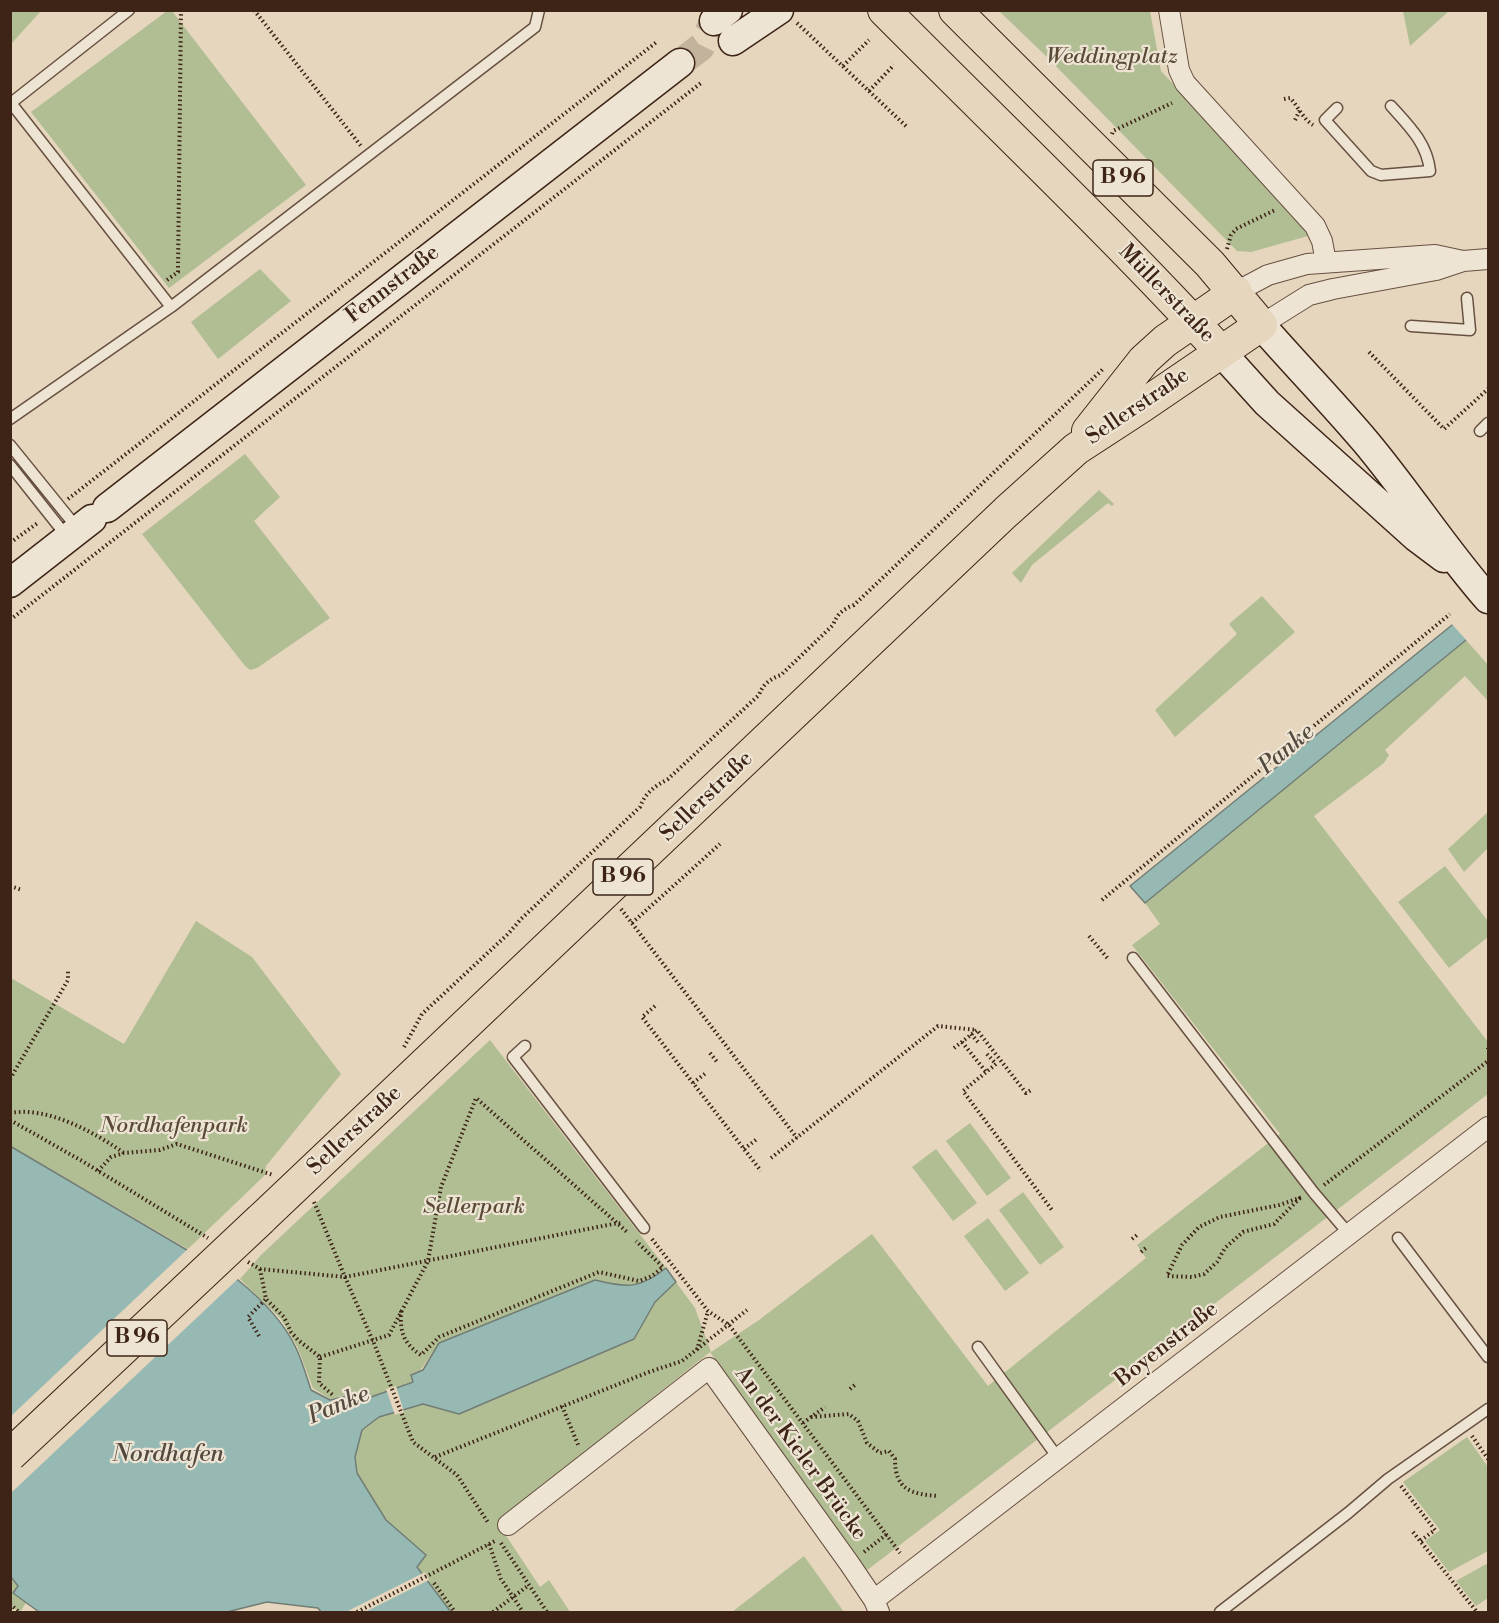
<!DOCTYPE html>
<html>
<head>
<meta charset="utf-8">
<style>
	body { margin:0 }
	#map { position:relative; width:1499px; height:1623px; overflow:hidden; background:#e5d6bd; font-family:"Libre Bodoni",serif }
	canvas { display:block }
	.frame { position:absolute; inset:0; border:12px solid #3d2417; pointer-events:none }
</style>
</head>
<body>
<div id="map">
<canvas width="1499" height="1623"></canvas>
<div class="frame"></div>
</div>
<script>
const ctx = document.querySelector('canvas').getContext('2d');
ctx.lineJoin = 'round';
function fill(path, color) { ctx.fillStyle = color; ctx.fill(path, 'evenodd'); }
function stroke(path, color, width, dash) { ctx.strokeStyle = color; ctx.lineWidth = width; ctx.lineCap = dash ? 'butt' : 'round'; ctx.setLineDash(dash || []); ctx.stroke(path); }
function write(font, color, halo, rows, align = 'center') {
  ctx.font = font + ' "Libre Bodoni",serif'; ctx.lineWidth = 4.5; ctx.setLineDash([]); ctx.textBaseline = 'middle'; ctx.strokeStyle = halo; ctx.fillStyle = color; for (const [text, x, y, turn = 0] of rows) {
    ctx.save(); ctx.translate(x, y); ctx.rotate((+turn || 0) * Math.PI / 180); ctx.textAlign = isNaN(turn) ? turn : align; if (halo) ctx.strokeText(text, 0, 0); ctx.fillText(text, 0, 0); ctx.restore();
  }
}
fill(new Path2D(`
	M 11,10 L 41,11 L 11,44 L 10,11 Z
	M 167,11 L 172,11 L 306,185 L 169,288 L 31,112 Z
	M 999,11 L 1150,11 L 1161,71 L 1309,229 L 1308,236 L 1251,252 L 1237,251 L 1047,57 Z
	M 1403,11 L 1403,10 L 1449,11 L 1410,46 Z
	M 260,269 L 291,301 L 218,359 L 191,322 Z
	M 245,454 L 280,497 L 254,521 L 330,618 L 257,668 L 250,670 L 245,666 L 142,534 Z
	M 1099,490 L 1114,504 L 1112,506 L 1108,503 L 1032,565 L 1021,583 L 1012,573 Z
	M 1262,596 L 1295,632 L 1175,737 L 1155,710 L 1237,634 L 1229,624 Z
	M 1466,640 L 1488,665 L 1488,701 L 1465,676 L 1385,750 L 1389,755 L 1384,763 L 1314,816 L 1488,1042 L 1488,1094 L 866,1571 L 710,1352 L 497,1522 L 540,1587 L 549,1580 L 570,1612 L 451,1612 L 417,1567 L 425,1555 L 386,1520 L 357,1473 L 355,1457 L 362,1430 L 379,1417 L 423,1404 L 459,1414 L 634,1339 L 655,1302 L 676,1282 L 695,1308 L 711,1352 L 759,1320 L 872,1234 L 988,1386 L 1146,1258 L 1137,1245 L 1280,1134 L 1132,945 L 1160,924 L 1145,903 Z
	M 1488,812 L 1488,848 L 1464,872 L 1448,849 Z
	M 1445,866 L 1488,921 L 1488,937 L 1449,968 L 1398,902 Z
	M 196,921 L 252,957 L 341,1074 L 266,1166 L 265,1175 L 188,1249 L 11,1146 L 11,978 L 124,1044 Z
	M 490,1040 L 666,1268 C 640,1289 627,1288 595,1280 L 439,1343 L 413,1381 L 370,1397 L 367,1389 L 330,1399 L 313,1388 L 297,1346 L 281,1319 L 240,1279 L 261,1255 Z
	M 970,1123 L 1011,1178 L 987,1196 L 946,1141 Z
	M 936,1149 L 977,1203 L 953,1221 L 912,1167 Z
	M 1023,1192 L 1064,1247 L 1040,1265 L 999,1210 Z
	M 988,1218 L 1029,1273 L 1005,1291 L 964,1236 Z
	M 1467,1437 L 1488,1467 L 1488,1551 L 1449,1572 L 1425,1541 L 1440,1530 L 1403,1482 Z
	M 804,1556 L 844,1612 L 732,1612 Z
	M 1488,1563 L 1488,1598 L 1476,1606 L 1456,1581 Z
	M 10,1577 L 18,1586 L 14,1593 L 26,1603 L 20,1612 L 11,1607 Z`), '#b1be94');
const water = new Path2D(`
	M 1488,593 L 1466,640 L 1145,903 L 1130,886 L 1452,625 Z
	M 10,1146 L 238,1280 C 260,1298 282,1319 295,1346 C 302,1360 306,1375 311,1390 L 330,1400 L 368,1391 L 371,1397 L 413,1382 L 411,1375 L 423,1370 L 439,1343 L 595,1280 C 627,1288 640,1289 666,1268 L 676,1282 L 655,1302 L 634,1339 L 459,1414 L 423,1404 L 379,1417 L 362,1430 L 355,1457 L 357,1473 L 386,1520 L 426,1555 L 417,1567 L 451,1612 L 321,1612 L 318,1608 L 267,1602 L 227,1612 L 39,1612 L 13,1593 L 18,1586 L 11,1577 Z`);
fill(water, '#96b9b3');
stroke(water, '#727d75', 1.5);
fill(new Path2D(`
	M 1488,590 L 1488,623 L 1468,642 L 1450,622 Z
	M 190,1247 L 240,1277 L 11,1493 L 11,1416 Z
	M 396,1386 L 404,1412 L 395,1415 L 386,1389 Z
	M 425,1572 L 429,1580 L 365,1612 L 346,1612 Z`), '#e5d6bd');
stroke(new Path2D(`
	M 680,63 L 701,47 L 714,21`), '#c3b29c', 28, [28, 14]);
const lane = new Path2D(`
	M 129,10 L 11,103 L 171,307 L 535,27 L 539,10
	M 1337,108 L 1325,120 L 1371,171 L 1381,175 L 1430,171 C 1427,143 1409,126 1391,106
	M 1411,326 L 1470,330 L 1467,298
	M 10,419 L 171,307
	M 1480,431 L 1488,423
	M 10,445 L 78,529
	M 10,465 L 68,538
	M 1133,958 L 1314,1193 L 1349,1234
	M 525,1046 L 513,1057 L 644,1228
	M 1398,1238 L 1488,1357
	M 978,1347 L 1058,1458
	M 1220,1612 L 1348,1513 L 1388,1479 L 1488,1409`);
const street = new Path2D(`
	M 1169,10 L 1179,70 L 1185,83 L 1315,226 L 1322,241 L 1326,262
	M 1236,292 L 1268,275 L 1307,264 L 1435,255 L 1463,261
	M 1261,325 L 1309,295 L 1333,289 L 1436,270 L 1463,261 L 1488,259
	M 508,1525 L 709,1368 L 849,1563 L 874,1600 L 879,1612
	M 874,1600 L 1488,1127`);
const secondary = new Path2D(`
	M 714,21 L 728,10
	M 733,41 L 779,10
	M 1261,325 C 1295,364 1331,401 1365,441 C 1408,492 1444,549 1488,599
	M 1221,352 L 1267,403 L 1416,537 L 1444,558
	M 107,508 L 680,63
	M 10,583 L 92,519`);
const primary = new Path2D(`
	M 884,10 C 997,124 1113,234 1221,352
	M 1088,431 L 1144,360 L 1165,341 L 1236,292
	M 261,1219 L 1006,512 L 1076,449 L 1142,406 L 1261,325 L 1210,264 L 955,10`);
stroke(lane, '#675040', 13);
stroke(street, '#675040', 22);
stroke(secondary, '#3d2417', 31);
stroke(primary, '#3d2417', 34);
stroke(new Path2D(`
	M 254,10 L 361,146
	M 797,23 L 908,128
	M 843,66 L 869,40
	M 869,91 L 894,65
	M 1284,99 L 1290,98 C 1298,106 1303,119 1313,125
	M 1295,120 L 1300,110
	M 1112,134 L 1113,131 L 1172,103
	M 1227,249 L 1231,235 L 1236,229 L 1275,210
	M 167,280 L 178,272 L 181,10
	M 1369,352 L 1444,429 L 1488,389
	M 68,499 L 658,41
	M 10,543 L 39,522
	M 10,620 L 701,83
	M 10,886 L 22,890
	M 1102,900 L 1450,614
	M 621,909 L 797,1138
	M 632,923 L 720,844
	M 1089,936 L 1109,960
	M 655,1006 L 642,1017 L 761,1171
	M 971,1034 L 978,1042
	M 962,1042 L 986,1072
	M 404,1047 L 422,1014 L 508,934 L 521,919 L 640,807 C 645,793 655,786 668,779 L 759,695 C 763,684 770,679 781,675 L 833,625 C 837,614 843,609 854,605 L 1103,369
	M 954,1048 L 977,1030 L 1026,1093 L 1031,1090
	M 1488,1048 L 1488,1049
	M 710,1053 L 718,1063
	M 987,1054 L 996,1064 L 963,1091 L 1052,1210
	M 10,1079 L 68,980 L 68,969
	M 693,1083 L 706,1073
	M 10,1113 C 47,1106 94,1132 124,1153
	M 10,1120 L 82,1161 L 208,1238
	M 744,1149 L 757,1139
	M 771,1158 L 938,1026 L 977,1030
	M 98,1171 L 111,1157 L 124,1153 L 160,1150 L 177,1144 L 273,1175
	M 1324,1185 L 1488,1061
	M 1300,1198 L 1274,1224 L 1243,1232 L 1225,1248 L 1217,1262 L 1204,1274 L 1192,1277 L 1167,1276 L 1182,1245 L 1199,1227 L 1220,1217 L 1279,1205 L 1302,1197
	M 314,1202 L 345,1277 L 618,1223 L 623,1224
	M 652,1239 L 708,1311 L 729,1325 L 900,1553
	M 1132,1239 L 1137,1235
	M 1141,1252 L 1147,1247
	M 248,1262 L 260,1269 L 345,1277 L 373,1341 L 413,1442 L 457,1475 L 489,1524
	M 260,1269 L 266,1299 L 284,1317 L 291,1332 L 298,1340 L 320,1357 L 319,1383 L 334,1396
	M 401,1311 C 400,1332 403,1343 421,1355 L 439,1337 L 599,1272 L 639,1281 L 652,1276 L 663,1267 L 636,1241
	M 259,1336 L 248,1317 L 266,1299
	M 697,1350 L 708,1311
	M 320,1357 L 389,1335 L 428,1261 L 441,1187 L 476,1098 L 627,1232
	M 850,1389 L 856,1384
	M 562,1406 L 579,1447
	M 811,1417 L 849,1414 L 858,1421 L 867,1443 L 880,1453 L 889,1451 L 895,1459 C 895,1490 911,1494 938,1496
	M 803,1423 L 825,1407
	M 1472,1436 L 1488,1459
	M 435,1457 L 649,1372 L 682,1361 L 747,1310
	M 1401,1486 L 1435,1530 L 1420,1541
	M 1413,1532 L 1477,1612
	M 501,1543 L 547,1612
	M 489,1544 L 501,1579 L 523,1612
	M 864,1552 L 887,1534
	M 434,1583 L 455,1612
	M 10,1604 L 19,1612
	M 357,1612 L 497,1540
	M 493,1612 L 529,1585`), '#3d2417', 4, [1.5, 3]);
stroke(lane, '#eee4d4', 10);
stroke(street, '#eee4d4', 20);
stroke(secondary, '#eee4d4', 28);
stroke(primary, '#e5d6bd', 32);
const primaryBridge = new Path2D(`
	M 10,1455 L 261,1219`);
stroke(primaryBridge, '#3d2417', 34, []);
stroke(primaryBridge, '#e5d6bd', 32);
for (const [x, y, w] of [
	[1123,178,60],
	[623,877,60],
	[137,1338,60]
]) { const box = new Path2D(); box.roundRect(x - w / 2, y - 18, w, 36, 4.5); ctx.fillStyle = '#eee4d4'; ctx.fill(box); stroke(box, '#3d2417', 1.5); }
write('bold 21px', '#3d2417', null, [
	["B 96",1123,178],
	["B 96",623,877],
	["B 96",137,1338]
]);
write('italic 22px', '#5a4a36', '#eee4d4', [
	["Weddingplatz",1112,58],
	["Nordhafenpark",174,1127],
	["Sellerpark",474,1208]
]);
write('22px', '#3d2417', '#eee4d4', [
	["Fennstraße",393,285,-38],
	["Müllerstraße",1166,294,46],
	["Sellerstraße",1138,407,-34],
	["Sellerstraße",707,797,-44],
	["Sellerstraße",355,1131,-43],
	["Boyenstraße",1167,1345,-38],
	["An der Kieler Brücke",800,1454,54]
]);
write('italic 24px', '#53493e', '#eee4d4', [
	["Panke",1287,750,-40],
	["Panke",339,1406,-23],
	["Nordhafen",168,1455]
]);
</script>
</body>
</html>
